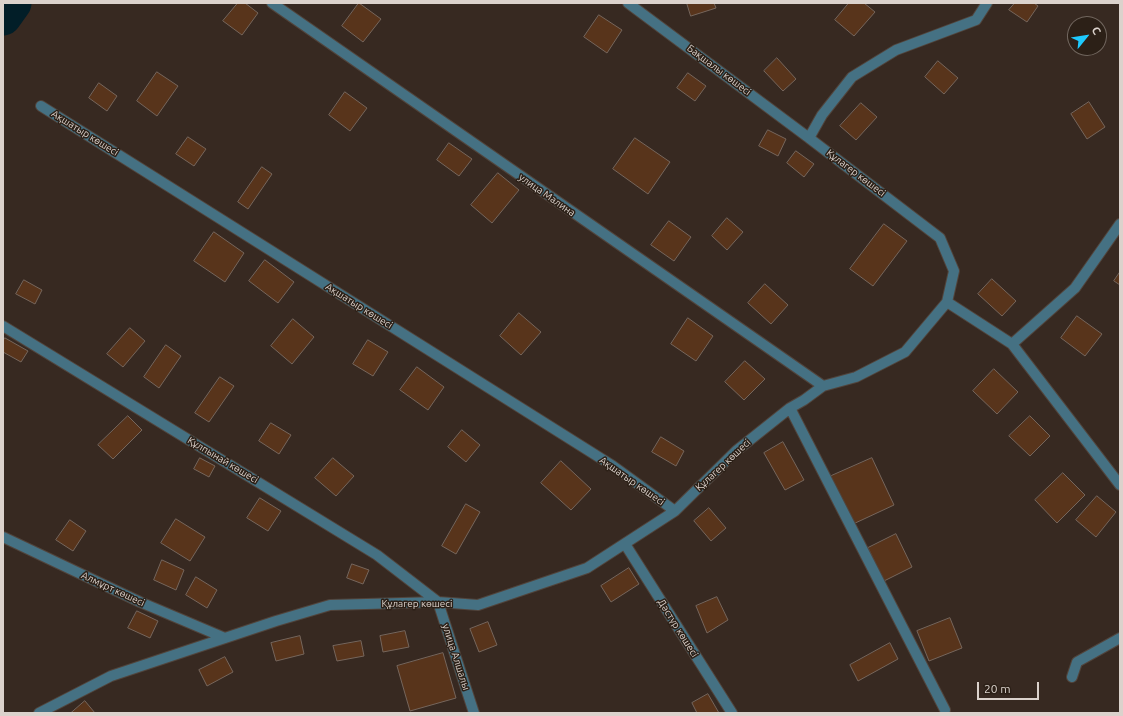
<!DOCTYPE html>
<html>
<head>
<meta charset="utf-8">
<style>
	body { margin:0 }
	#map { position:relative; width:1123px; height:716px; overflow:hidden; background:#372921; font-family:Ubuntu,sans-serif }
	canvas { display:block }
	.frame { position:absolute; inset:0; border:4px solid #dbd2cc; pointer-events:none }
	.north { position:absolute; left:1067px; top:16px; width:40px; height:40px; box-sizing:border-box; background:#2c2017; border:1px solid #72675f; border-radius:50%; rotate:60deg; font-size:11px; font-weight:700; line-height:16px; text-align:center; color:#dbd2cc }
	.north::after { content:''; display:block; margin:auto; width:14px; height:18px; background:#1ec9fd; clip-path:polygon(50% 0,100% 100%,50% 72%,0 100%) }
	.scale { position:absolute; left:977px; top:682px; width:62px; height:18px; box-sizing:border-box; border:2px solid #dbd2cc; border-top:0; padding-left:5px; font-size:12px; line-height:14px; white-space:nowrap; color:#dbd2cc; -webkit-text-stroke:3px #2c2017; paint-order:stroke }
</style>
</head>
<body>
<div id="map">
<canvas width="1123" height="716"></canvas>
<div class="frame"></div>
<div class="north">С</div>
<div class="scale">20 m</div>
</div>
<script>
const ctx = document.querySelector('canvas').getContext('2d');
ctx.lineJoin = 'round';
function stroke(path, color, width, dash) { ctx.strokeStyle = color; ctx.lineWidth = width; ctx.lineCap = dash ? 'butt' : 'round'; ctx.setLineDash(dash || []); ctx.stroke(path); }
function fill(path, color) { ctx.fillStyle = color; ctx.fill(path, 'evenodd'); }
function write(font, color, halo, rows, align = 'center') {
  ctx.font = font + ' Ubuntu,sans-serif'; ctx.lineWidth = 3; ctx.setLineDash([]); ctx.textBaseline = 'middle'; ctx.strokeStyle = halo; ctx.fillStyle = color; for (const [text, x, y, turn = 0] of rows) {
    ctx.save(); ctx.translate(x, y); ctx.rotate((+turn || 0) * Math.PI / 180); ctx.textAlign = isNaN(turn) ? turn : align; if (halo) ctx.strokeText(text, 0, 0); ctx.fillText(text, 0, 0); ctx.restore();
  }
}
stroke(new Path2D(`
	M 3,17 L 13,3`), '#021e28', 37);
const building = new Path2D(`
	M 238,3 L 245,3 L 258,13 L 242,35 L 223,21 Z
	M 359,3 L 381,19 L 363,42 L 342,26 Z
	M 687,3 L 714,3 L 716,8 L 691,16 Z
	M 849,3 L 864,3 L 875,12 L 854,36 L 835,20 Z
	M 1015,3 L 1034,3 L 1038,6 L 1027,22 L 1009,10 Z
	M 599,15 L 622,30 L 607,53 L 584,37 Z
	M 777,58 L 796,79 L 783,91 L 764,71 Z
	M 938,61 L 958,78 L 944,94 L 925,77 Z
	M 157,72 L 178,86 L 157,116 L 137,101 Z
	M 688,73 L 706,86 L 695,101 L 677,88 Z
	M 99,83 L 117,96 L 107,111 L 89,98 Z
	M 345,92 L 367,108 L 350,131 L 329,115 Z
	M 1089,102 L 1105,127 L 1087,139 L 1071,114 Z
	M 861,103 L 877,117 L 856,140 L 840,126 Z
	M 768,130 L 786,139 L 778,156 L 759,146 Z
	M 188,137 L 206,149 L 194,166 L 176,154 Z
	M 635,138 L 670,162 L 648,194 L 613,169 Z
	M 449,143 L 472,159 L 459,176 L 437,160 Z
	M 796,151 L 814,164 L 804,177 L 787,163 Z
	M 262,167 L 272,174 L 248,209 L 238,202 Z
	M 498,173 L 519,190 L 492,223 L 471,205 Z
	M 727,218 L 743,232 L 727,250 L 712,236 Z
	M 669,221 L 691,237 L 674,261 L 651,245 Z
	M 884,224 L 907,241 L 873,286 L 850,269 Z
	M 214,232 L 244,253 L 225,282 L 194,261 Z
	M 265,260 L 294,282 L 278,303 L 249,281 Z
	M 1120,272 L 1120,285 L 1114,281 Z
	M 992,279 L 1016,301 L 1002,316 L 978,294 Z
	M 24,280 L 42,290 L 35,304 L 16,294 Z
	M 765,284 L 788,305 L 771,324 L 748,303 Z
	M 519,313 L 541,332 L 521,355 L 500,336 Z
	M 1077,316 L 1102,334 L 1085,356 L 1061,338 Z
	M 688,318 L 713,336 L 696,361 L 671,344 Z
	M 293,319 L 314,337 L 292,364 L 271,346 Z
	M 130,328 L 145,341 L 123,367 L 107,354 Z
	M 5,338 L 28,351 L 21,362 L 3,352 L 3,341 Z
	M 368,340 L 388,352 L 373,376 L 353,364 Z
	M 166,345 L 181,356 L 159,388 L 144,377 Z
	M 745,361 L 765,379 L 744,400 L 725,382 Z
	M 417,367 L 444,387 L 428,410 L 400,390 Z
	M 994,369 L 1018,392 L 997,414 L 973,391 Z
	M 220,377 L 234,386 L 209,422 L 195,413 Z
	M 128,416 L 142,430 L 113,459 L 98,445 Z
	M 1030,416 L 1050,436 L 1030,456 L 1009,436 Z
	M 271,423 L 291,435 L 279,454 L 259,441 Z
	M 462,430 L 480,445 L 466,462 L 448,447 Z
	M 661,437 L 684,451 L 676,466 L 652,452 Z
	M 783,442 L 804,480 L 785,490 L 764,453 Z
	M 200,458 L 215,466 L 209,477 L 194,469 Z
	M 333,458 L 354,476 L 336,496 L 315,478 Z
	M 872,458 L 894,505 L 851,525 L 829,477 Z
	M 561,461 L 591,489 L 571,510 L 541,483 Z
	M 1063,473 L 1085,495 L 1057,523 L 1035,500 Z
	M 1097,496 L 1116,512 L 1096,537 L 1076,520 Z
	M 260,498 L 281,511 L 268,531 L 247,518 Z
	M 466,504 L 480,512 L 456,554 L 442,546 Z
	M 709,508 L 726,528 L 711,541 L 694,521 Z
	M 176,519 L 205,537 L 190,561 L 161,543 Z
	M 70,520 L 86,531 L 73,551 L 56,540 Z
	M 896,534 L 912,567 L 884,581 L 868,548 Z
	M 162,560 L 184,570 L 176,590 L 154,580 Z
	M 352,564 L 369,570 L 363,584 L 347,578 Z
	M 629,568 L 639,584 L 611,602 L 601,586 Z
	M 196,577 L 217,590 L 207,608 L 186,595 Z
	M 717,597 L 728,620 L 707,633 L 696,606 Z
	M 137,611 L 158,621 L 150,638 L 128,628 Z
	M 950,618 L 962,648 L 929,661 L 917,631 Z
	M 488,622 L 497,645 L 479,652 L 470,629 Z
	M 405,631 L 409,647 L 383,652 L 380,636 Z
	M 300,636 L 304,654 L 276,661 L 271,643 Z
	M 361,641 L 364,656 L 337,661 L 333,646 Z
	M 890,643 L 898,659 L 858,681 L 850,665 Z
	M 443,653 L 456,698 L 410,711 L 397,666 Z
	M 225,657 L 233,672 L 207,686 L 199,670 Z
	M 708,694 L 719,713 L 697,713 L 692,703 Z
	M 85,701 L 95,713 L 71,713 Z`);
fill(building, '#58341b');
stroke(building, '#76665c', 1);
const minor = new Path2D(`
	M 272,3 L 823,386
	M 628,3 L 809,138
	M 41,106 L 613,466 L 675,511
	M 947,302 L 1012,344 L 1120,485
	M 3,326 L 377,555 L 438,602 L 474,713
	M 1012,344 L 1075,288 L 1120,224
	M 790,408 L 945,710
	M 3,537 L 140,602 L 225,638
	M 625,544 L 732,713
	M 1072,677 L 1077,662 L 1120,638
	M 39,713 L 111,676 L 276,621 L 330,605 L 438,602 L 478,605 L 587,568 L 675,511 L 736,451 L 790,408 L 804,400 L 823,386 L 856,377 L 905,352 L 947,302 L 954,271 L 940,238 L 809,138 L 822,115 L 852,77 L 896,50 L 976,20 L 987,3`);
stroke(minor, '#51443c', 12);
stroke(minor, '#457183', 10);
write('10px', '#dbd2cc', '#2c2017', [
	["Бақшалы көшесі",719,70,37],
	["Ақшатыр көшесі",85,133,32],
	["Құлагер көшесі",856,173,37],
	["улица Малина",547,195,35],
	["Ақшатыр көшесі",359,306,32],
	["Құлпынай көшесі",223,460,31],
	["Құлагер көшесі",723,465,-43],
	["Ақшатыр көшесі",632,481,35],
	["Алмұрт көшесі",113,589,25],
	["Құлагер көшесі",417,604],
	["Дәстүр көшесі",678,628,58],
	["улица Алшалы",456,657,72]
]);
</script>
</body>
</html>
